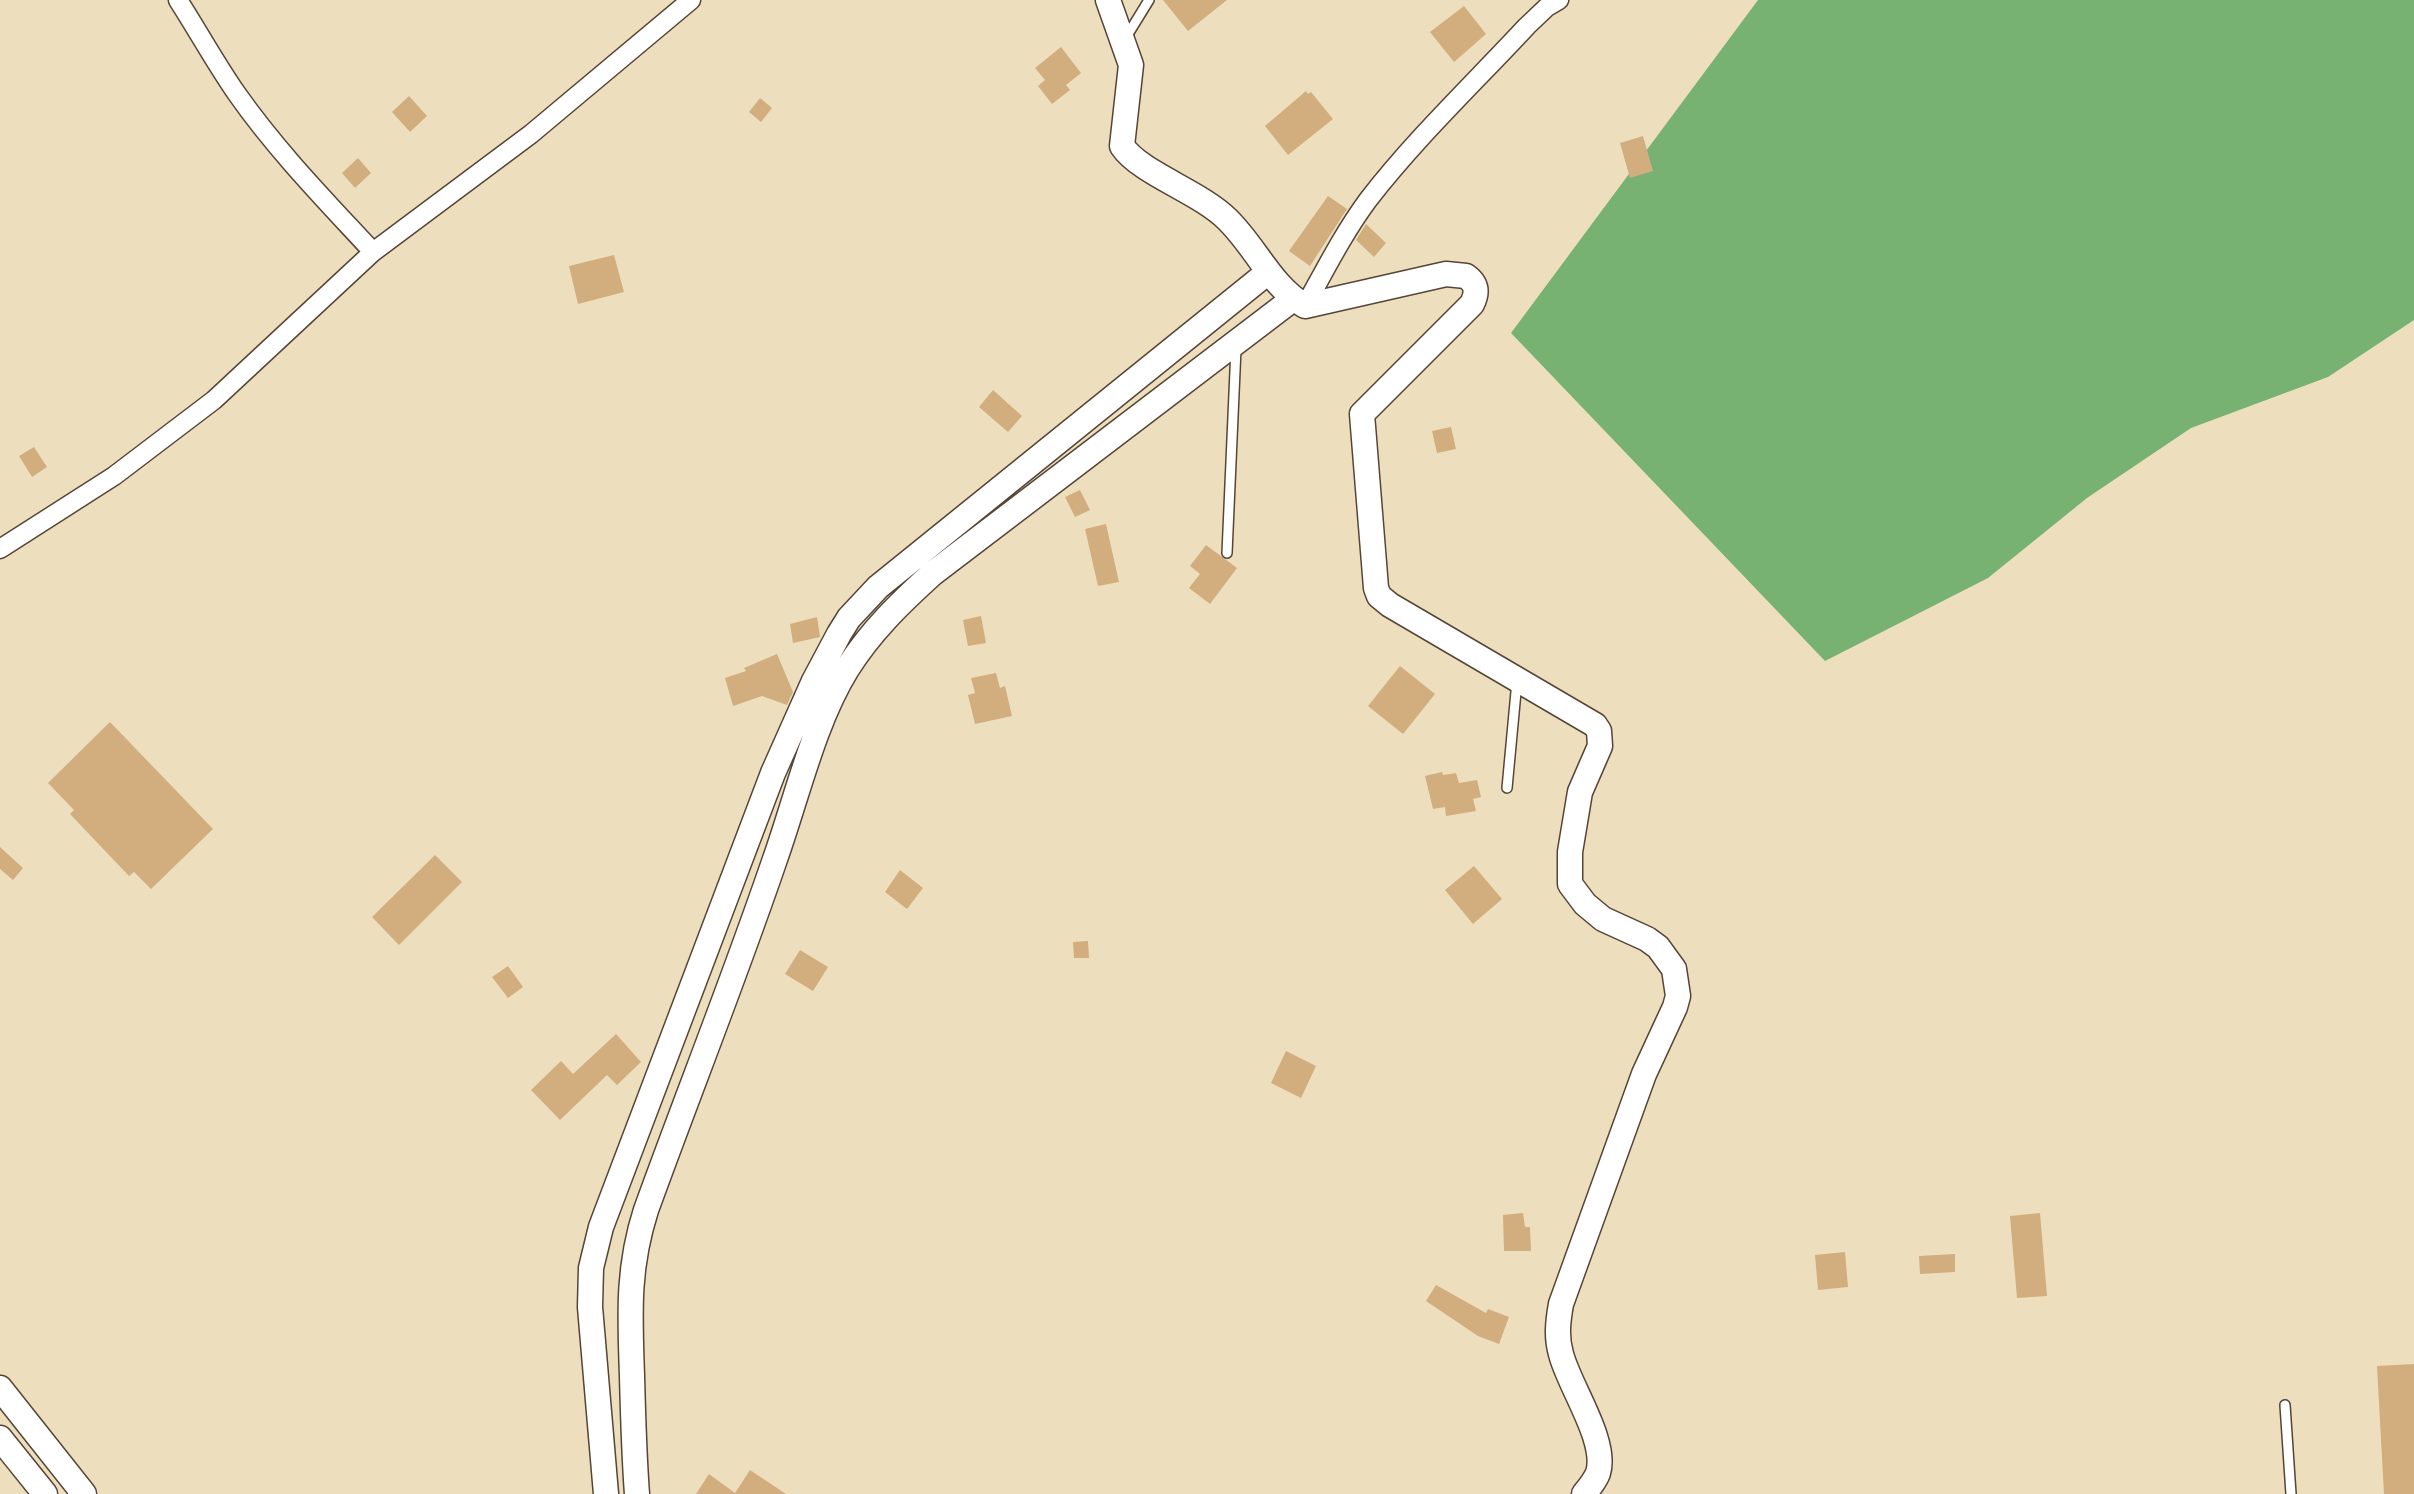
<!DOCTYPE html>
<html>
<head>
<meta charset="utf-8">
<style>
	body { margin:0 }
	canvas { display:block; background:#eddfbd }
</style>
</head>
<body>
<canvas width="2414" height="1494"></canvas>
<script>
const ctx = document.querySelector('canvas').getContext('2d');
ctx.lineJoin = 'round';
function fill(path, color) { ctx.fillStyle = color; ctx.fill(path, 'evenodd'); }
function stroke(path, color, width, dash) { ctx.strokeStyle = color; ctx.lineWidth = width; ctx.lineCap = dash ? 'butt' : 'round'; ctx.setLineDash(dash || []); ctx.stroke(path); }
fill(new Path2D(`
	M 1758,0 L 2414,0 L 2414,320 L 2328,377 L 2191,428 L 2087,498 L 1988,578 L 1825,661 L 1511,333 Z`), '#77b272');
fill(new Path2D(`
	M 1163,0 L 1227,0 L 1188,31 Z
	M 1464,6 L 1486,34 L 1454,62 L 1430,32 Z
	M 1061,47 L 1081,73 L 1066,85 L 1070,90 L 1052,104 L 1038,86 L 1045,80 L 1035,68 Z
	M 1306,91 L 1308,94 L 1311,92 L 1333,119 L 1288,155 L 1265,126 Z
	M 409,96 L 427,116 L 410,132 L 392,112 Z
	M 760,98 L 772,108 L 761,122 L 749,112 Z
	M 1643,136 L 1653,171 L 1630,178 L 1620,143 Z
	M 358,158 L 371,173 L 355,188 L 342,173 Z
	M 1328,196 L 1347,209 L 1310,266 L 1289,251 Z
	M 1366,224 L 1386,243 L 1374,257 L 1356,240 Z
	M 614,255 L 624,292 L 578,304 L 569,266 Z
	M 993,390 L 1022,416 L 1008,432 L 979,407 Z
	M 1451,427 L 1456,449 L 1437,453 L 1432,431 Z
	M 34,447 L 47,467 L 32,477 L 19,456 Z
	M 1080,490 L 1090,510 L 1075,517 L 1065,497 Z
	M 1106,524 L 1119,582 L 1098,586 L 1085,529 Z
	M 1206,545 L 1237,568 L 1210,604 L 1189,588 L 1200,574 L 1190,566 Z
	M 981,616 L 986,643 L 968,646 L 963,620 Z
	M 817,617 L 820,637 L 793,643 L 790,624 Z
	M 777,654 L 793,692 L 787,705 L 762,696 L 733,706 L 725,678 L 746,671 L 744,668 Z
	M 1400,666 L 1435,694 L 1403,734 L 1368,706 Z
	M 996,673 L 1000,688 L 1005,686 L 1012,716 L 975,724 L 968,695 L 975,693 L 971,678 Z
	M 110,722 L 213,829 L 151,889 L 134,872 L 129,876 L 70,814 L 74,810 L 48,783 Z
	M 1442,772 L 1443,775 L 1456,773 L 1459,783 L 1477,780 L 1481,797 L 1473,799 L 1476,811 L 1446,816 L 1445,807 L 1433,809 L 1425,776 Z
	M 0,847 L 23,868 L 13,880 L 0,869 Z
	M 435,855 L 462,882 L 399,945 L 372,917 Z
	M 1474,866 L 1502,899 L 1473,924 L 1445,890 Z
	M 900,870 L 923,888 L 907,909 L 885,892 Z
	M 1088,941 L 1089,958 L 1074,958 L 1073,942 Z
	M 800,950 L 828,967 L 813,991 L 785,974 Z
	M 508,966 L 523,987 L 508,998 L 492,977 Z
	M 616,1034 L 641,1062 L 617,1085 L 607,1075 L 560,1120 L 531,1090 L 561,1061 L 573,1074 Z
	M 1286,1051 L 1316,1066 L 1301,1098 L 1271,1083 Z
	M 1523,1213 L 1525,1227 L 1530,1227 L 1531,1251 L 1504,1251 L 1503,1215 Z
	M 2040,1213 L 2047,1296 L 2017,1298 L 2010,1216 Z
	M 1845,1252 L 1848,1287 L 1818,1290 L 1815,1255 Z
	M 1955,1254 L 1955,1272 L 1920,1274 L 1919,1256 Z
	M 1436,1285 L 1486,1313 L 1488,1309 L 1509,1317 L 1499,1344 L 1478,1336 L 1426,1301 Z
	M 2414,1364 L 2414,1494 L 2384,1494 L 2377,1366 Z
	M 750,1470 L 786,1494 L 696,1494 L 709,1474 L 735,1493 Z`), '#d2ad7d');
const service = new Path2D(`
	M 1125,39 L 1149,0
	M 1227,553 L 1236,348
	M 1507,788 L 1517,681
	M 2285,1405 L 2291,1494`);
const minor = new Path2D(`
	M 178,0 C 198,31 216,64 237,94 C 277,151 326,201 373,252
	M 1305,306 C 1325,270 1343,234 1368,200 C 1416,138 1474,83 1527,26 L 1547,7 L 1559,0
	M 0,549 L 114,476 L 214,400 L 373,252 L 531,134 L 691,0`);
const tertiary = new Path2D(`
	M 1108,0 L 1131,65 L 1122,146 C 1140,173 1200,192 1227,219 C 1256,247 1270,285 1305,306 L 1446,274 L 1466,276 C 1477,284 1478,292 1472,304 L 1362,414 L 1376,588 L 1379,596 L 1390,605 L 1595,725 L 1599,731 L 1600,746 L 1580,792 L 1570,852 L 1570,884 L 1585,904 L 1603,919 L 1647,939 L 1658,947 L 1674,969 L 1678,996 L 1675,1007 L 1644,1074 L 1561,1304 C 1558,1321 1556,1337 1561,1354 C 1569,1386 1608,1441 1598,1473 C 1595,1481 1589,1488 1584,1494
	M 0,1388 L 84,1494
	M 0,1438 L 45,1494
	M 606,1494 L 590,1307 L 591,1268 L 601,1227 L 773,773 L 814,681 L 839,634 L 849,618 L 878,587 L 1267,273
	M 637,1494 C 634,1455 633,1415 632,1376 C 630,1316 627,1269 646,1210 C 688,1094 734,979 774,862 C 796,801 813,724 847,669 C 870,632 900,603 932,574 L 1293,299`);
stroke(service, '#564536', 12);
stroke(minor, '#564536', 21);
stroke(tertiary, '#564536', 27);
stroke(service, '#fff', 9);
stroke(minor, '#fff', 18);
stroke(tertiary, '#fff', 24);
</script>
</body>
</html>
